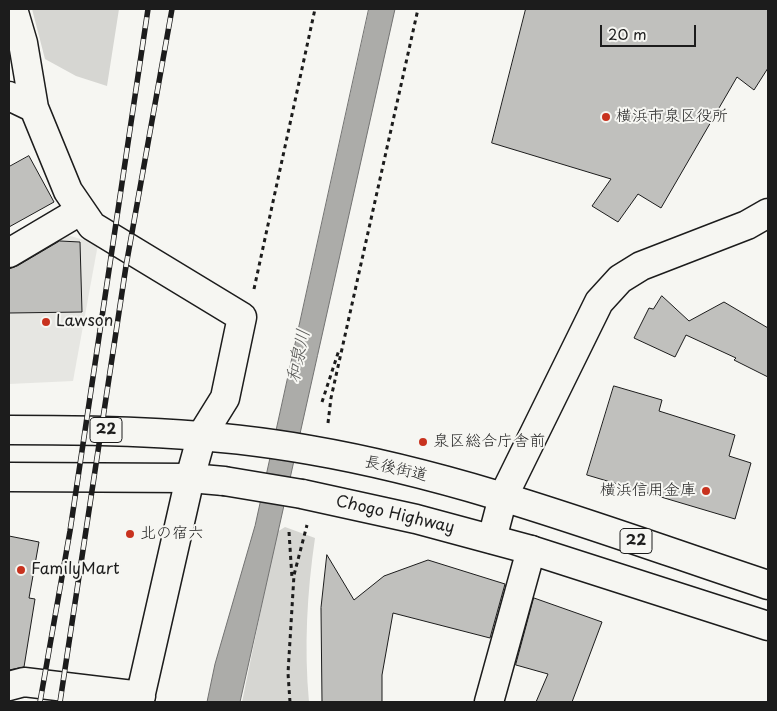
<!DOCTYPE html>
<html>
<head>
<meta charset="utf-8">
<style>
	body { margin:0 }
	#map { position:relative; width:777px; height:711px; overflow:hidden; background:#f6f6f2; font-family:"Playpen Sans",sans-serif }
	canvas { display:block }
	.frame { position:absolute; inset:0; border:10px solid #1c1c1c; pointer-events:none }
	.scale { position:absolute; left:600px; top:25px; width:96px; height:22px; box-sizing:border-box; border:2px solid #1c1c1c; border-top:0; padding-left:6px; font-size:15px; line-height:18px; white-space:nowrap; color:#1c1c1c; -webkit-text-stroke:4px #f6f6f2; paint-order:stroke }
</style>
</head>
<body>
<div id="map">
<canvas width="777" height="711"></canvas>
<div class="frame"></div>
<div class="scale">20 m</div>
</div>
<script>
const ctx = document.querySelector('canvas').getContext('2d');
ctx.lineJoin = 'round';
function fill(path, color) { ctx.fillStyle = color; ctx.fill(path, 'evenodd'); }
function stroke(path, color, width, dash) { ctx.strokeStyle = color; ctx.lineWidth = width; ctx.lineCap = dash ? 'butt' : 'round'; ctx.setLineDash(dash || []); ctx.stroke(path); }
function write(font, color, halo, rows, align = 'center') {
  ctx.font = font + ' "Playpen Sans","Klee One",sans-serif'; ctx.lineWidth = 4; ctx.setLineDash([]); ctx.textBaseline = 'middle'; ctx.strokeStyle = halo; ctx.fillStyle = color; for (const [text, x, y, turn = 0] of rows) {
    ctx.save(); ctx.translate(x, y); ctx.rotate((+turn || 0) * Math.PI / 180); ctx.textAlign = isNaN(turn) ? turn : align; if (halo) ctx.strokeText(text, 0, 0); ctx.fillText(text, 0, 0); ctx.restore();
  }
}
fill(new Path2D(`
	M 60,233 L 98,244 L 73,381 L 9,384 L 9,262 Z`), '#e6e6e2');
fill(new Path2D(`
	M 32,9 L 119,9 L 107,86 L 76,76 L 45,59 Z
	M 285,527 L 315,538 C 307,593 304,647 309,702 L 242,702 L 277,532 Z`), '#d6d6d2');
const water = new Path2D(`
	M 369,9 L 395,9 L 240,702 L 207,702 L 215,664 L 255,526 Z`);
fill(water, '#acaca9');
stroke(water, '#727271', 1);
const building = new Path2D(`
	M 526,9 L 768,9 L 768,68 L 754,90 L 737,77 L 661,208 L 638,194 L 618,222 L 592,206 L 611,179 L 492,143 Z
	M 29,156 L 54,202 L 9,227 L 9,167 Z
	M 60,241 L 80,242 L 82,312 L 9,313 L 9,269 L 17,266 Z
	M 662,296 L 689,321 L 724,302 L 768,328 L 768,377 L 734,360 L 736,358 L 686,335 L 675,357 L 634,338 L 649,308 L 653,309 Z
	M 614,386 L 662,400 L 659,411 L 735,435 L 729,456 L 751,463 L 735,519 L 587,475 Z
	M 9,536 L 39,542 L 29,598 L 35,599 L 24,667 L 9,670 Z
	M 327,555 L 354,600 L 384,576 L 428,560 L 505,584 L 490,638 L 393,613 L 382,675 L 382,702 L 322,702 L 321,608 Z
	M 534,598 L 602,622 L 572,702 L 536,702 L 548,674 L 516,665 Z`);
fill(building, '#c0c0bd');
stroke(building, '#1c1c1c', 1);
const minor = new Path2D(`
	M 13,9 L 23,43 L 34,108 L 68,191 L 92,226 L 242,317 L 225,398 L 202,435 L 190,478 L 139,702
	M 9,96 L 34,108
	M 9,253 L 80,211
	M 492,539 L 503,497 L 599,302 L 620,279 L 641,266 L 747,225 L 768,213
	M 9,686 L 24,682 L 141,696
	M 489,702 L 531,550`);
const major = new Path2D(`
	M 9,430 C 110,430 210,432 310,450 C 467,477 617,535 768,585
	M 9,477 L 190,478 L 224,481
	M 302,494 L 416,519 L 531,550 L 768,626`);
stroke(minor, '#1c1c1c', 31);
stroke(major, '#1c1c1c', 31);
stroke(new Path2D(`
	M 254,289 L 315,9
	M 322,402 L 339,350
	M 328,423 L 331,398 L 418,9
	M 289,532 L 292,578
	M 290,702 L 288,673 L 294,575 L 307,525`), '#1c1c1c', 3, [4, 4]);
stroke(minor, '#f6f6f2', 28);
stroke(major, '#f6f6f2', 28);
const rail = new Path2D(`
	M 40,702 L 70,531 L 148,9
	M 60,702 L 126,266 L 172,9`);
stroke(rail, '#1c1c1c', 5.5);
stroke(rail, '#f6f6f2', 4, [11]);
const majorBridge = new Path2D(`
	M 224,481 L 302,494`);
stroke(majorBridge, '#1c1c1c', 31, []);
stroke(majorBridge, '#f6f6f2', 28);
for (const [x, y, r, color] of [
	[606,117,5,"#c8321e"],
	[46,322,5,"#c8321e"],
	[423,442,5,"#c8321e"],
	[706,491,5,"#c8321e"],
	[130,534,5,"#c8321e"],
	[21,570,5,"#c8321e"]
]) { const dot = new Path2D(); dot.arc(x, y, r, 0, 2 * Math.PI); ctx.fillStyle = color; ctx.fill(dot); stroke(dot, '#f6f6f2', 2); }
for (const [x, y, w] of [
	[106,430,32],
	[636,541,32]
]) { const box = new Path2D(); box.roundRect(x - w / 2, y - 12.5, w, 25, 4); ctx.fillStyle = '#f6f6f2'; ctx.fill(box); stroke(box, '#1c1c1c', 1); }
write('bold 15px', '#1c1c1c', null, [
	["22",106,430],
	["22",636,541]
]);
write('16px', '#1c1c1c', '#f6f6f2', [
	["横浜市泉区役所",616,117],
	["Lawson",56,322],
	["泉区総合庁舎前",433,442],
	["横浜信用金庫",696,491,"right"],
	["北の宿六",140,534],
	["FamilyMart",31,570]
], 'left');
write('16px', '#1c1c1c', '#f6f6f2', [
	["長後街道",396,469,13],
	["Chogo Highway",395,515,13]
]);
write('italic 18px', '#565654', '#f6f6f2', [
	["和泉川",299,356,-78]
]);
</script>
</body>
</html>
